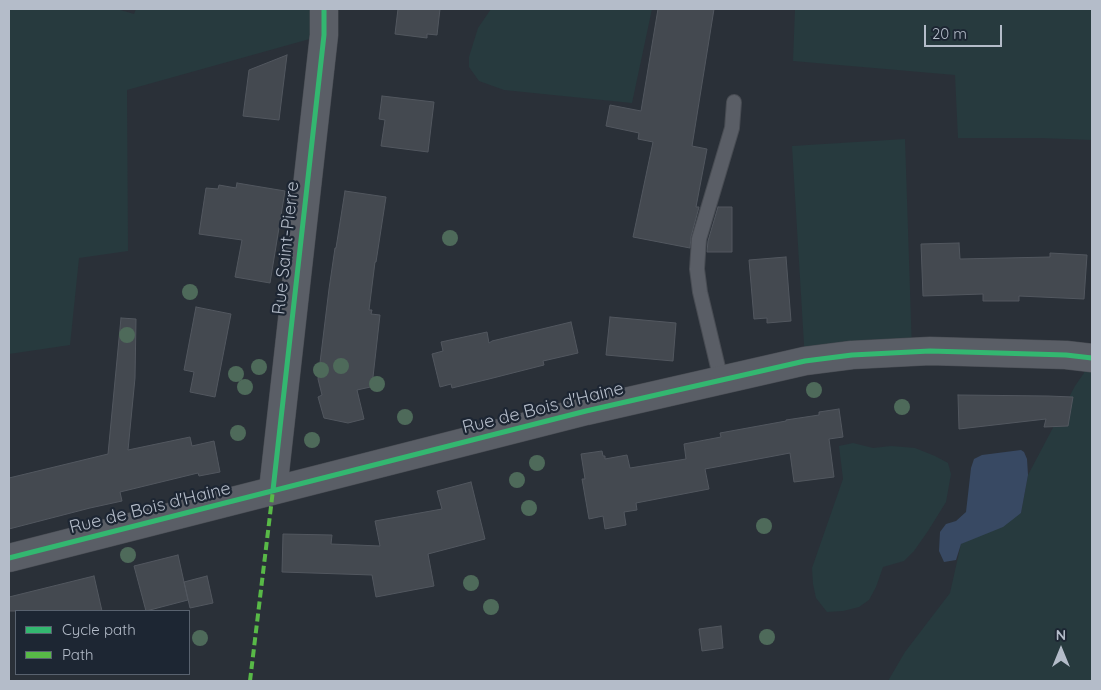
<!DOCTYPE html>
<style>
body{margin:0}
#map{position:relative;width:1101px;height:690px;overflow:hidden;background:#2a3038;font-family:Quicksand,sans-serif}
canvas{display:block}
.frame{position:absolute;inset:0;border:10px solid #b4bcc9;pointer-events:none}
.legend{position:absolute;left:15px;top:610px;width:175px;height:65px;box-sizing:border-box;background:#1d2633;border:1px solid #59626f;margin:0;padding:6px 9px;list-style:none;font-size:15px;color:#b4bcc9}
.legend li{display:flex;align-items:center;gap:10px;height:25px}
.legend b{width:25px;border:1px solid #59626f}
.north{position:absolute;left:1036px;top:625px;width:50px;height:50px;-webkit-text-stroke:4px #1d2633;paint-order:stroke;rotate:0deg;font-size:14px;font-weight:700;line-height:20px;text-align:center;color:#b4bcc9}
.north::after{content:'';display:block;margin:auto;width:18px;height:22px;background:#b4bcc9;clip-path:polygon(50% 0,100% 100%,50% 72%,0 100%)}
.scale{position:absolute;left:924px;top:25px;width:78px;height:22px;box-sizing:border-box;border:2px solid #b4bcc9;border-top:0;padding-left:6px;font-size:15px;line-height:18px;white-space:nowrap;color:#b4bcc9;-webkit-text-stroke:4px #1d2633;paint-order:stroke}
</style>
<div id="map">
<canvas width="1101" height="690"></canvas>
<div class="frame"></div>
<ul class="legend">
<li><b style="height:6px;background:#33b770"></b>Cycle path</li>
<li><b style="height:6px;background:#58b947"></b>Path</li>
</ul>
<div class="north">N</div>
<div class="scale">20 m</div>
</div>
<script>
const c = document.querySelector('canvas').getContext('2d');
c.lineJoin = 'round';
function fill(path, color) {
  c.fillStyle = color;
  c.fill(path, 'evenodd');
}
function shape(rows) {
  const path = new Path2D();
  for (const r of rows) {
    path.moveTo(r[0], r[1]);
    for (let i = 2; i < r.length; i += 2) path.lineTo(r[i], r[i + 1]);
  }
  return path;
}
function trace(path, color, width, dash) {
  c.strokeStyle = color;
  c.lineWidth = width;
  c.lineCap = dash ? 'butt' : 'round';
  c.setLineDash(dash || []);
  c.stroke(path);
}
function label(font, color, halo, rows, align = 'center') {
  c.font = font + ' Quicksand,sans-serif';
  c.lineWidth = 4.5;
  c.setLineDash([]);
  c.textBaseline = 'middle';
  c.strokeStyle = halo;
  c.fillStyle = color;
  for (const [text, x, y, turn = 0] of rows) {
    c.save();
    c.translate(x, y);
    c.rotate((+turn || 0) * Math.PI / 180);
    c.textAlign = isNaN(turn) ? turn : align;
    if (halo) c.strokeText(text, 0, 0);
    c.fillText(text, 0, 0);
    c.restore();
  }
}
const green = shape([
 [9,9,117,9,134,14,136,9,324,9,324,35,127,90,128,251,79,258,70,345,9,354],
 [491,9,652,9,632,103,504,90,479,81,469,67,469,57,478,28],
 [795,9,1092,9,1092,140,1040,138,958,138,955,75,793,61],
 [905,139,912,351,805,361,792,146],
 [1086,358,1092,358,1092,681,888,681,905,652,950,593,961,544,1021,513,1028,475,1075,386,1084,373],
 [853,443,873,448,891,446,915,448,935,456,948,463,951,474,946,502,928,531,914,551,904,561,883,567,876,587,869,600,859,607,843,611,827,612,816,598,813,584,812,568,843,479,839,446]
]);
const water = shape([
 [1021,450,1024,452,1027,459,1028,475,1021,513,1003,527,961,544,956,560,944,562,939,551,940,532,946,524,956,521,966,512,971,468,974,459,982,455]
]);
const building = shape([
 [398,9,440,9,437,35,427,34,427,38,395,34,398,9],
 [658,9,714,9,692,146,707,149,696,207,699,207,691,237,690,248,633,237,653,142,638,139,639,133,606,126,610,105,641,111,658,9],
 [287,55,279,120,243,116,249,70,287,55],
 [382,96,434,102,428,152,381,146,385,120,379,119,382,96],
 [237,183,285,191,270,283,235,277,242,240,199,234,206,188,218,189,219,185,236,188,237,183],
 [345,191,386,197,376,262,375,262,369,310,372,310,371,314,380,315,373,377,375,386,357,390,364,419,348,423,324,418,318,397,322,395,318,379,329,289,335,248,336,248,345,191],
 [718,207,732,207,732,252,707,252,708,241,718,207],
 [959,243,960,259,1050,257,1050,253,1087,255,1084,299,1019,296,1019,301,983,301,983,294,923,296,921,244,959,243],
 [786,257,791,321,767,323,767,318,754,319,749,260,786,257],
 [196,307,231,314,215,397,190,392,194,372,184,370,196,307],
 [610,317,676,323,673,361,606,355,610,317],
 [121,318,136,319,135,378,128,450,190,437,192,446,214,441,220,472,199,476,198,473,120,492,122,501,90,508,9,529,9,478,108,454,121,318],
 [571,322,578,353,543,361,544,365,489,379,452,388,451,384,440,387,432,354,443,351,441,342,487,332,489,343,492,341,571,322],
 [958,395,1048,396,1073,397,1068,426,1044,427,1046,419,959,429,958,395],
 [839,409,843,437,829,439,834,477,794,482,790,453,705,469,709,489,636,503,637,510,624,512,626,525,605,529,603,516,589,519,582,479,585,479,581,454,602,451,603,456,605,456,605,459,627,455,630,468,686,459,684,444,721,437,720,433,786,421,786,420,819,415,819,412,839,409],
 [471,482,485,539,428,554,434,586,376,597,372,575,282,572,283,534,332,535,331,544,380,546,375,521,442,509,437,491,471,482],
 [178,555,188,600,146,611,134,566,178,555],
 [94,576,102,611,9,611,9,597,94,576],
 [207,576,213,603,190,608,184,582,207,576],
 [721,626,723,648,702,651,699,629,721,626]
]);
const lane = shape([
 [721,380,700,292,697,269,699,239,732,128,734,102]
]);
const street = shape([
 [273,490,324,35,324,9],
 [9,558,586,411,805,361,852,355,930,351,1066,355,1092,358]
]);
const quiet = shape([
 [250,681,273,490]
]);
const cycleway = shape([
 [273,490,324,35,324,9],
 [9,558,586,411,805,361,852,355,930,351,1066,355,1092,358]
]);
const trees = [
 [450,238],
 [190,292],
 [127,335],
 [341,366],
 [259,367],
 [321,370],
 [236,374],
 [377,384],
 [245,387],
 [814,390],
 [902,407],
 [405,417],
 [238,433],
 [312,440],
 [537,463],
 [517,480],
 [529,508],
 [764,526],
 [128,555],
 [471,583],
 [491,607],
 [767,637],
 [200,638]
];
const streetNames = [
 ["Rue Saint-Pierre",286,248,-84],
 ["Rue de Bois d'Haine",543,408,-14],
 ["Rue de Bois d'Haine",150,508,-14]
];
fill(green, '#273a3e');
fill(water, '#384963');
fill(building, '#444950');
trace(building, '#52575f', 1);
trace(lane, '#484c53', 16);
trace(street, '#484c53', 29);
trace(lane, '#5a5e66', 14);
trace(street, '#5a5e66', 28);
trace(quiet, '#58b947', 4, [8, 4]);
trace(cycleway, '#33b770', 5);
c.fillStyle = '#4e6a5a';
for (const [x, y] of trees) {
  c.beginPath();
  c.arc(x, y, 8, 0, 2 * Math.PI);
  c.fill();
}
label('18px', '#b4bcc9', '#1d2633', streetNames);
</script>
